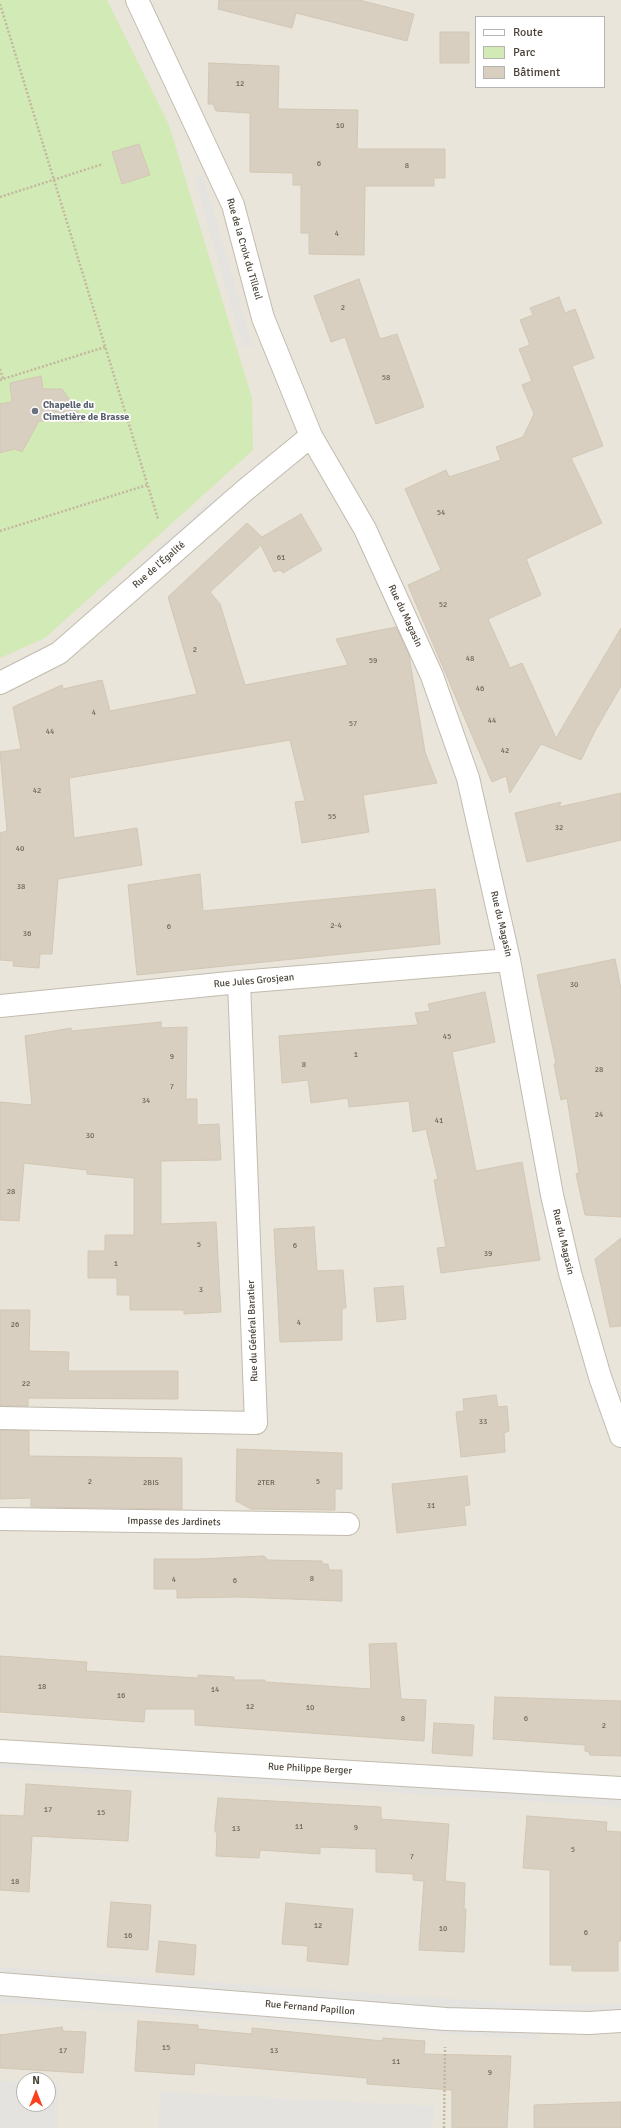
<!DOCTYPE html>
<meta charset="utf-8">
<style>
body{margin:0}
#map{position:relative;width:621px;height:2128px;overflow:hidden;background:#f6f3ec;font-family:Signika,sans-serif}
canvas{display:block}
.legend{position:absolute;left:475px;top:16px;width:130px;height:72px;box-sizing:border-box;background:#fff;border:1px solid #b7b4b0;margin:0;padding:5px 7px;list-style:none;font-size:12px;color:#4b4439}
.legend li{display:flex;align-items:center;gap:8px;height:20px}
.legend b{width:20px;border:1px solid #b7b4b0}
.north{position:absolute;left:16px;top:2072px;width:40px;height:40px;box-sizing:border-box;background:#fff;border:1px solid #b7b4b0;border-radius:50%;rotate:0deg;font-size:11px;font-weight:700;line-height:16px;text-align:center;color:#4b4439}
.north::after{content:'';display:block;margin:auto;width:14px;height:18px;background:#fc3f1d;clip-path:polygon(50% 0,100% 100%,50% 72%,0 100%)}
</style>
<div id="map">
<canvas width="621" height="2128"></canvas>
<ul class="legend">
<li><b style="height:5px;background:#fff"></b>Route</li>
<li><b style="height:11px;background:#d2eab5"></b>Parc</li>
<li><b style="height:11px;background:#d8cfc1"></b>Bâtiment</li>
</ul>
<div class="north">N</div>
</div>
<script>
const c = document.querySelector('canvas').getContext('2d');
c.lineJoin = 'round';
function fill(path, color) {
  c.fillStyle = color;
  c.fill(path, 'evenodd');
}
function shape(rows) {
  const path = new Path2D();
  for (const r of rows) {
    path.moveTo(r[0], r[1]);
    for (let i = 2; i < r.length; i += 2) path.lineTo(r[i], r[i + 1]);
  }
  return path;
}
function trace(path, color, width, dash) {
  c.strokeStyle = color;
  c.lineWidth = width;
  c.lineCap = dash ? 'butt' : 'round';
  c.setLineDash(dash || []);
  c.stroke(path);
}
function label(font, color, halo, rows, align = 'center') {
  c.font = font + ' Signika,sans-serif';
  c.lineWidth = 3.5;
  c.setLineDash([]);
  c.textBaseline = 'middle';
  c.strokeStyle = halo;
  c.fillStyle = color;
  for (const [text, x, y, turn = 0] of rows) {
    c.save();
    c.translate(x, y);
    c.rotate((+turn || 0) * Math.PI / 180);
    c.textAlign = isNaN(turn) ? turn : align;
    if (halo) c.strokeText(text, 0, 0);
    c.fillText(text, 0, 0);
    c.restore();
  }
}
const residential = shape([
 [0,0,621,0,621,2128,0,2128],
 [476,17,604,17,604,87,476,87],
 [24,2080,48,2080,48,2104,24,2104]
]);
const green = shape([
 [0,0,107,0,169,125,252,398,253,450,45,638,0,658]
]);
const parking = shape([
 [203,176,253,347,243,346,194,178],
 [214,497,220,503,128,588,122,582],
 [0,1758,621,1798,621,1807,0,1768],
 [0,1967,538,2005,621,2004,621,2012,546,2015,0,1976],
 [0,1993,540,2032,538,2040,79,2009,0,2003],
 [0,2081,24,2082,24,2104,48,2104,48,2082,59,2083,57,2128,0,2128],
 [160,2092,434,2106,432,2128,158,2128]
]);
const building = shape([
 [219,0,359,0,414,14,407,41,296,13,292,28,218,9,219,0],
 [440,32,469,32,469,63,440,63,440,32],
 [209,63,279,66,278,109,358,110,357,149,445,149,445,178,434,178,434,186,365,186,364,255,309,254,309,233,301,233,301,185,293,185,293,173,250,172,250,113,216,111,213,104,208,104,209,63],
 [139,144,150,175,122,184,112,152,139,144],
 [359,279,380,339,397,334,424,407,376,424,345,337,331,342,314,296,359,279],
 [559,297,565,313,575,309,594,358,572,366,603,446,571,458,602,523,526,559,541,595,488,619,510,668,522,663,556,738,621,628,621,686,595,731,581,760,541,744,510,793,506,776,492,782,408,585,441,570,405,489,446,470,449,477,501,460,496,447,523,437,534,414,522,385,532,381,519,349,530,345,520,320,533,315,530,308,559,297],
 [41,376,43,389,62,389,85,422,39,421,22,452,15,449,0,453,0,404,12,402,10,383,41,376],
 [301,514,322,550,283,573,280,570,274,572,261,545,210,592,220,604,245,685,348,665,336,639,396,627,409,655,425,752,437,783,363,795,369,832,302,843,295,802,305,801,290,740,69,778,74,838,137,828,142,865,58,879,52,954,40,954,39,968,13,966,14,961,0,960,0,833,7,831,0,752,21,749,13,707,62,685,63,689,102,680,110,711,197,694,168,597,247,523,262,537,301,514],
 [621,793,621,840,527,862,515,813,561,802,559,807,621,793],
 [200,874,203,911,435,889,440,944,137,975,128,885,200,874],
 [615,959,621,989,621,1217,585,1215,576,1174,579,1173,567,1098,561,1100,554,1064,556,1063,537,975,615,959],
 [485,992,495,1042,452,1052,476,1171,522,1162,540,1260,441,1273,437,1248,446,1247,434,1180,438,1179,426,1129,413,1132,409,1101,349,1107,348,1098,311,1103,308,1080,282,1083,279,1036,418,1025,415,1013,430,1011,428,1004,485,992],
 [161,1022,161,1028,187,1027,186,1099,197,1099,197,1125,219,1124,221,1160,161,1161,161,1224,216,1222,221,1312,184,1314,184,1310,130,1310,130,1295,117,1295,117,1278,88,1278,88,1251,105,1251,105,1235,134,1235,134,1178,87,1174,87,1170,24,1163,19,1221,0,1220,0,1102,32,1105,25,1036,71,1028,72,1031,161,1022],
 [314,1227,317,1271,343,1270,346,1308,342,1308,342,1340,280,1342,274,1229,314,1227],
 [621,1238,621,1326,610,1327,595,1259,621,1238],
 [403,1286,406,1319,377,1322,374,1288,403,1286],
 [0,1310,30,1310,29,1351,69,1352,68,1371,178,1371,178,1399,28,1398,28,1406,0,1406,0,1310],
 [496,1395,498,1407,507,1406,509,1431,504,1433,505,1452,461,1457,456,1412,464,1411,463,1399,496,1395],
 [0,1430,29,1431,29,1456,182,1458,182,1509,31,1507,31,1498,0,1499,0,1430],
 [237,1449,342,1453,342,1489,335,1489,335,1510,251,1509,236,1501,237,1449],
 [467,1476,470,1505,464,1506,466,1525,397,1533,392,1484,467,1476],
 [264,1556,268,1560,322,1561,322,1564,328,1564,329,1570,342,1570,342,1601,239,1597,177,1598,177,1589,154,1589,154,1559,199,1559,264,1556],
 [396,1643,401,1699,426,1700,424,1741,195,1725,195,1709,145,1709,144,1722,0,1712,0,1656,87,1662,86,1671,198,1678,198,1675,234,1677,234,1680,265,1680,265,1682,371,1689,369,1644,396,1643],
 [495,1697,621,1701,621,1756,590,1755,589,1752,585,1751,585,1745,493,1739,495,1697],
 [434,1723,474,1725,472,1756,432,1753,434,1723],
 [26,1784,131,1791,128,1841,32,1836,29,1892,0,1890,0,1815,24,1816,26,1784],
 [218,1798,381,1807,381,1819,449,1824,445,1881,465,1883,464,1909,466,1909,464,1952,419,1950,424,1881,413,1880,413,1874,376,1872,376,1849,320,1847,320,1854,260,1850,259,1858,216,1856,217,1832,215,1832,215,1827,218,1798],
 [527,1816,607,1822,606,1831,621,1832,621,1941,618,1941,618,1971,572,1971,572,1965,550,1965,550,1870,523,1868,527,1816],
 [111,1902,151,1905,148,1950,107,1947,111,1902],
 [286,1903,353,1909,348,1965,307,1961,308,1946,282,1944,286,1903],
 [159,1941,196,1945,194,1975,156,1972,159,1941],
 [138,2021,198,2025,198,2029,252,2034,252,2028,383,2041,383,2038,425,2041,424,2054,511,2056,507,2128,452,2128,452,2090,367,2084,367,2078,195,2063,194,2075,135,2071,138,2021],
 [62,2027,63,2031,86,2032,83,2073,0,2068,0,2035,62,2027],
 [621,2102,621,2128,534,2128,534,2105,621,2102]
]);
const path = shape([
 [0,4,158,519],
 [0,197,103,164],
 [0,369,3,379],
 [0,380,105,347],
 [0,531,147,485],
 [444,2128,445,2047]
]);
const street = shape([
 [137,0,233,205,263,318,311,436,365,529,432,676,468,778,509,960,552,1195,570,1273,600,1377,621,1436],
 [0,683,59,653,244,491,311,436],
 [0,1006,239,982,509,960],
 [0,1418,256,1423,239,982],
 [0,1519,348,1524],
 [0,1751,621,1788],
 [0,1984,446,2019,589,2023,621,2021]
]);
const markers = [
 [35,411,4,"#6b7280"]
];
const numberNames = [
 ["12",240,84],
 ["10",340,126],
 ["6",319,164],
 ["8",407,166],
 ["4",337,234],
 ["2",343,308],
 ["58",386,378],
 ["54",441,513],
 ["61",281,558],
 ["52",443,605],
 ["2",195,650],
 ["48",470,659],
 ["59",373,661],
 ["46",480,689],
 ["4",94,713],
 ["44",492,721],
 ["57",353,724],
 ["44",50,732],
 ["42",505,751],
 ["42",37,791],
 ["55",332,817],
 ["32",559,828],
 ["40",20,849],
 ["38",21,887],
 ["2-4",336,926],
 ["6",169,927],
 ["36",27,934],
 ["30",574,985],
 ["45",447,1037],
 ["1",356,1055],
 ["9",172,1057],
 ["8",304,1065],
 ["28",599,1070],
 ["7",172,1087],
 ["34",146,1101],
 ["24",599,1115],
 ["41",439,1121],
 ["30",90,1136],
 ["28",11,1192],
 ["5",199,1245],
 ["6",295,1246],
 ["39",488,1254],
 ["1",116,1264],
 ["3",201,1290],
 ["4",299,1323],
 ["26",15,1325],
 ["22",26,1384],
 ["33",483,1422],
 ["2",90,1482],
 ["5",318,1482],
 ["2BIS",151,1483],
 ["2TER",266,1483],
 ["31",431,1506],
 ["8",312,1579],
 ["4",174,1580],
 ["6",235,1581],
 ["18",42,1687],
 ["14",215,1690],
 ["16",121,1696],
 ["12",250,1707],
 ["10",310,1708],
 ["8",403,1719],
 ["6",526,1719],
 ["2",604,1726],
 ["17",48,1810],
 ["15",101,1813],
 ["11",299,1827],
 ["9",356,1828],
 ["13",236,1829],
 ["5",573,1850],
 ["7",412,1857],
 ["18",15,1882],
 ["12",318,1926],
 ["10",443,1929],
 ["6",586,1933],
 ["16",128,1936],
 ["15",166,2048],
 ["17",63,2051],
 ["13",274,2051],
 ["11",396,2062],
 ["9",490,2073]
];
const streetNames = [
 ["Rue de la Croix du Tilleul",244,249,74],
 ["Rue de l'Égalité",159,565,-41],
 ["Rue du Magasin",405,616,65],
 ["Rue du Magasin",501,924,77],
 ["Rue Jules Grosjean",254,981,-5],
 ["Rue du Magasin",563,1242,77],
 ["Rue du Général Baratier",253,1331,-92],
 ["Impasse des Jardinets",174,1522,1],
 ["Rue Philippe Berger",310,1769,3],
 ["Rue Fernand Papillon",310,2008,5]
];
const worshipNames = [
 ["Chapelle du",43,405],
 ["Cimetière de Brasse",43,417]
];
fill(residential, '#eae5da');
fill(green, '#d2eab5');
fill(parking, '#e5e3e0');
fill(building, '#d8cfc1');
trace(building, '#d3c7b4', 1);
trace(street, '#c2bbae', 24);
trace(path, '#c4b79f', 2.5, [2, 2]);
trace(street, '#fff', 22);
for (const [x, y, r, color] of markers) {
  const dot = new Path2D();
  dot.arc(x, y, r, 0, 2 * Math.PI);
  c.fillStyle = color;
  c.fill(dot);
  trace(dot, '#fff', 1.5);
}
label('8px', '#6e675b', null, numberNames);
label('10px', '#4b4439', '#fff', streetNames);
label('bold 10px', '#5b616d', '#fff', worshipNames, 'left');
</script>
